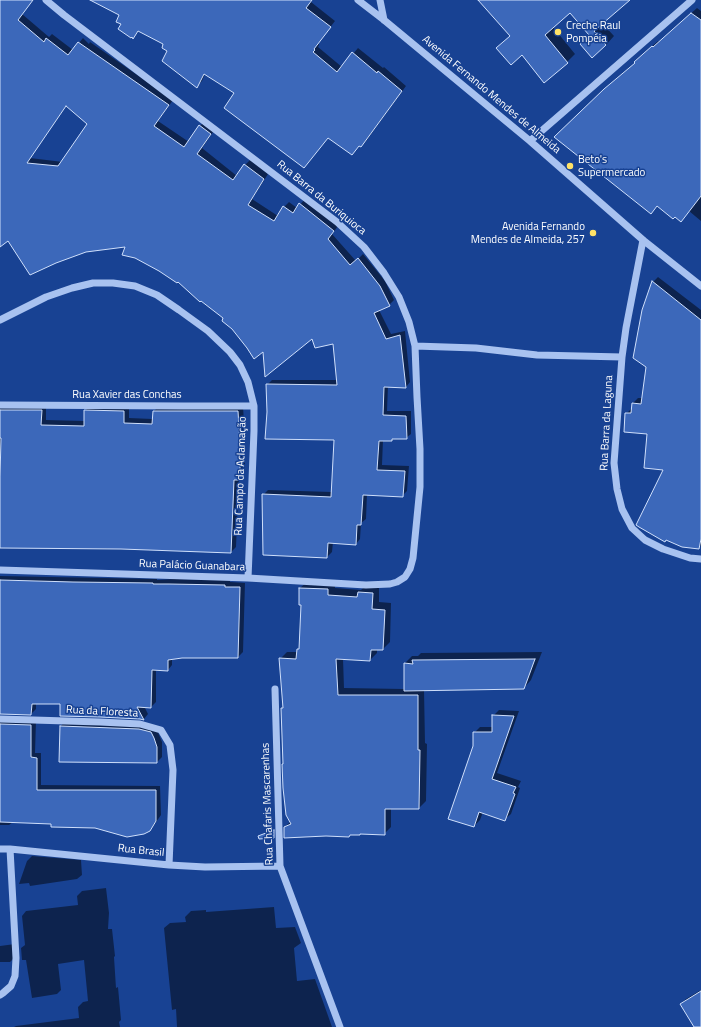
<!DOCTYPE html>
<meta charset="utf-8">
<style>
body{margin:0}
canvas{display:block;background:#184293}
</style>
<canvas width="701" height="1027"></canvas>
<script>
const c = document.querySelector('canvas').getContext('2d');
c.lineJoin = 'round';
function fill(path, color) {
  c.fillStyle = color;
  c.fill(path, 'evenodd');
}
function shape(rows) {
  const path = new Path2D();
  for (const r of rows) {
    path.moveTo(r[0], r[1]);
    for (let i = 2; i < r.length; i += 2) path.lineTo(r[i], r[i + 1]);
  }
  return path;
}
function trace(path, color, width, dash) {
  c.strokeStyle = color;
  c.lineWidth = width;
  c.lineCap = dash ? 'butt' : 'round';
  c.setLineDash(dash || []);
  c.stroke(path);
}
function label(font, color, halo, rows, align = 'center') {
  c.font = font + ' "Titillium Web",sans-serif';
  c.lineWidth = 3;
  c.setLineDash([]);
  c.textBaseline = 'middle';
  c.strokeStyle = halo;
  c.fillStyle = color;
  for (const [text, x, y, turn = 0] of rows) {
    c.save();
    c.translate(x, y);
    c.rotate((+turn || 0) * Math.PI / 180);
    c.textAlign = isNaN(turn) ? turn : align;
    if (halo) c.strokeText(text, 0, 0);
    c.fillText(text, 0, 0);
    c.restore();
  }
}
const shadow = shape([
 [0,0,33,0,22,14,49,37,52,34,73,50,83,38,89,44,90,42,173,100,158,121,189,142,200,126,205,121,215,129,202,148,237,176,245,165,250,160,268,174,252,199,278,216,284,207,289,202,297,208,305,199,338,226,332,234,356,261,363,254,385,281,394,300,389,305,379,310,391,334,405,331,410,382,406,387,388,386,387,411,411,411,411,434,406,438,394,438,392,440,383,440,382,465,409,466,407,491,402,496,367,494,366,519,361,523,360,539,356,544,333,542,332,552,327,557,264,554,263,495,268,490,332,492,336,439,268,412,267,385,272,380,338,380,334,342,313,338,264,350,178,281,126,246,8,239,0,242],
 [67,105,89,124,63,162,30,158],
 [99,0,312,0,311,2,335,21,318,43,319,45,318,47,342,67,358,48,383,68,384,67,406,86,366,141,361,146,359,145,352,154,328,137,309,162,304,167,236,92,205,74,202,81,197,86,168,50,164,44,139,31,133,37,122,23,120,14],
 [480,0,628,0,602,23,614,36,606,45,590,35,570,12,553,27,575,54,567,62,511,36],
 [697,8,701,11,701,221,689,211,680,220,658,205,651,213,636,62,641,56,658,41,659,42],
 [658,277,701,310,701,545,699,548,667,539,665,541,664,469,648,434,626,414,632,408,633,403,638,398,643,398,647,367,653,282],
 [0,404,46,405,46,420,85,421,85,411,90,406,129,406,129,418,153,419,154,411,159,406,243,406,245,439,245,474,239,479,236,547,231,552,121,548,0,546],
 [0,576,157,579,157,580,174,579,230,580,230,582,245,583,243,652,238,657,172,658,172,665,168,670,156,670,156,702,151,707,144,706,148,714,144,719,61,703,36,703,36,709,31,714,0,713,0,717,36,721,35,753,41,753,41,785,160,786,161,815,154,825,149,830,52,823,13,822,9,825,0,825],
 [308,581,335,582,335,588,361,590,366,585,379,586,379,602,391,603,390,642,383,649,377,649,377,653,370,660,343,658,344,688,405,689,405,663,412,656,418,656,421,653,542,652,531,680,524,688,424,689,425,743,427,744,426,801,419,808,391,808,391,827,384,834,351,834,349,836,285,827,291,821,282,708,284,706,280,659,287,652,297,652,298,650,300,647,302,604,300,588],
 [499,710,519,711,497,773,521,781,518,787,520,788,511,814,505,819,483,812,480,820,474,826,474,733,480,727,493,727,493,716],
 [65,721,156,728,162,742,162,757,157,762,60,761,61,726],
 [32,856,81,860,82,875,77,879,30,886,29,883,19,884,27,861],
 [106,888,109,913,108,929,112,929,115,956,114,957,116,988,118,987,121,1020,119,1022,120,1027,14,1027,16,1026,79,1018,78,1007,83,1002,88,1001,84,960,58,964,61,990,57,994,32,998,26,960,22,960,21,948,25,945,22,916,26,911,78,905,77,896,82,891],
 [274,907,276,928,295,927,301,943,294,948,297,981,315,979,332,1027,177,1027,176,1009,172,1010,164,928,170,923,186,922,185,917,191,911,206,910,206,912],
 [15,944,15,957,10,962,0,962,0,946],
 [701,990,701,1021,681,1004,686,999]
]);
const building = shape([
 [0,0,33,0,18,20,44,42,46,38,68,55,78,42,169,105,154,126,184,147,199,125,211,134,197,154,233,180,244,164,264,179,248,205,274,221,283,206,293,213,299,203,334,231,328,239,350,265,358,258,380,286,390,306,374,313,386,339,400,335,406,388,384,387,383,415,406,416,407,439,392,439,392,441,379,441,377,470,405,471,403,497,363,495,361,525,357,525,356,545,328,543,327,558,263,555,262,494,331,497,334,440,265,439,267,412,266,384,337,385,333,344,315,348,312,339,265,377,263,352,254,359,247,348,232,329,222,321,223,318,201,301,200,302,178,282,177,283,159,271,135,258,122,255,125,247,86,252,56,263,30,275,8,241,0,247,0,0],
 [66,106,87,124,58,166,27,163,66,106],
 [90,0,312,0,306,8,331,27,314,49,315,50,313,52,337,72,352,52,377,73,378,71,402,91,361,147,359,146,352,155,328,138,304,168,224,108,234,93,204,74,197,88,162,61,167,51,162,48,163,44,138,31,133,39,132,37,131,38,118,29,121,24,116,22,119,15,90,0],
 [478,0,630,0,594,31,606,45,592,58,580,44,589,35,570,13,545,35,568,63,544,83,522,55,511,65,496,48,510,36,478,0],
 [691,13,701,20,701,196,681,222,675,217,673,219,657,206,651,214,554,137,604,89,635,63,634,62,652,46,653,47,691,13],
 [652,281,701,320,701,539,699,549,682,547,666,540,665,542,639,527,636,525,663,470,644,468,647,434,624,432,625,413,631,413,632,403,641,404,646,367,633,358,642,310,652,281],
 [0,410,42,410,41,425,84,426,84,410,124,411,124,423,152,424,153,411,238,411,240,444,240,480,234,480,231,553,121,549,0,548,0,477,1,438,0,438,0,410],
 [0,580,73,582,153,583,153,584,169,584,225,585,225,587,240,587,238,658,182,658,168,660,168,671,152,670,151,708,137,707,144,720,140,719,100,717,60,716,60,704,32,704,31,715,0,714,0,580],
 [299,588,328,589,328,595,357,597,358,592,373,593,372,609,385,610,383,650,371,650,370,661,336,659,338,695,418,695,418,750,420,750,419,809,385,809,385,835,360,834,360,835,350,835,349,837,326,836,284,838,284,827,291,824,286,815,283,788,282,764,283,764,281,708,283,708,279,658,296,659,297,649,299,649,301,605,299,605,299,588],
 [535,659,524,689,404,691,404,663,413,664,412,660,535,659],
 [492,715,514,716,492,779,516,787,513,793,515,794,505,821,479,812,474,827,448,819,473,746,473,732,492,732,492,715],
 [0,724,31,725,31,757,37,758,37,790,156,790,156,821,150,831,144,834,127,837,95,828,51,827,51,824,0,822,0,724],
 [60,726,139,729,151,732,154,738,157,747,157,763,59,762,60,726],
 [274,830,274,838,259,839,258,836,274,830],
 [701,991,701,1027,694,1027,680,1004,701,991]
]);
const minor = shape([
 [358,0,384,20,530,141,643,240,701,286],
 [380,0,384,20],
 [530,141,692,0],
 [643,240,626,328,622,357,614,463,617,489,622,509,632,528,645,540,663,549,690,558,701,559],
 [0,320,46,297,72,288,93,283,113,283,135,286,157,295,179,310,208,331,230,352,240,365,248,382,254,406,254,431,248,578],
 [415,346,476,348,537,355,622,357],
 [0,405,183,406,254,406],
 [0,570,248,578,366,585,390,584,397,582,405,577,410,569,413,558,420,487,420,449,417,397,415,346,409,322,399,297,384,273,364,247,337,222,64,15,46,0],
 [275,689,280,866,340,1027],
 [0,719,100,722,140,724,161,730,170,745,173,770,169,865],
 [0,849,10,849,169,865,205,867,280,866],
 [0,995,3,993,11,986,15,976,16,958,10,849]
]);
const markers = [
 [558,32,4,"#ffe267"],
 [570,166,4,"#ffe267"],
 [593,233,4,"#ffe267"]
];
const poiNames = [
 ["Creche Raul",566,26],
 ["Pompéia",566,39],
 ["Beto's",578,160],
 ["Supermercado",578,173],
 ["Avenida Fernando",585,227,"right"],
 ["Mendes de Almeida, 257",585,240,"right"]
];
const streetNames = [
 ["Avenida Fernando Mendes de Almeida",491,95,40],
 ["Rua Barra da Buriquioca",321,198,39],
 ["Rua Xavier das Conchas",127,395],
 ["Rua Barra da Laguna",607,423,-87],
 ["Rua Campo da Aclamação",241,476,-88],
 ["Rua Palácio Guanabara",192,566,2],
 ["Rua da Floresta",102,712,3],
 ["Rua Chafaris Mascarenhas",268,804,-92],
 ["Rua Brasil",141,851,6]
];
fill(shadow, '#0007');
fill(building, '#3c68ba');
trace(building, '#cfdffb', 1);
trace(minor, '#a8c2f0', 7);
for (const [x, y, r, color] of markers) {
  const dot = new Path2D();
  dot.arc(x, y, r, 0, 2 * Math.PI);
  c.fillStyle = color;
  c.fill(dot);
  trace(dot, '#184293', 1.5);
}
label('11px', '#fff', '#184293', poiNames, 'left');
label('11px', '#fff', '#184293', streetNames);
</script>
